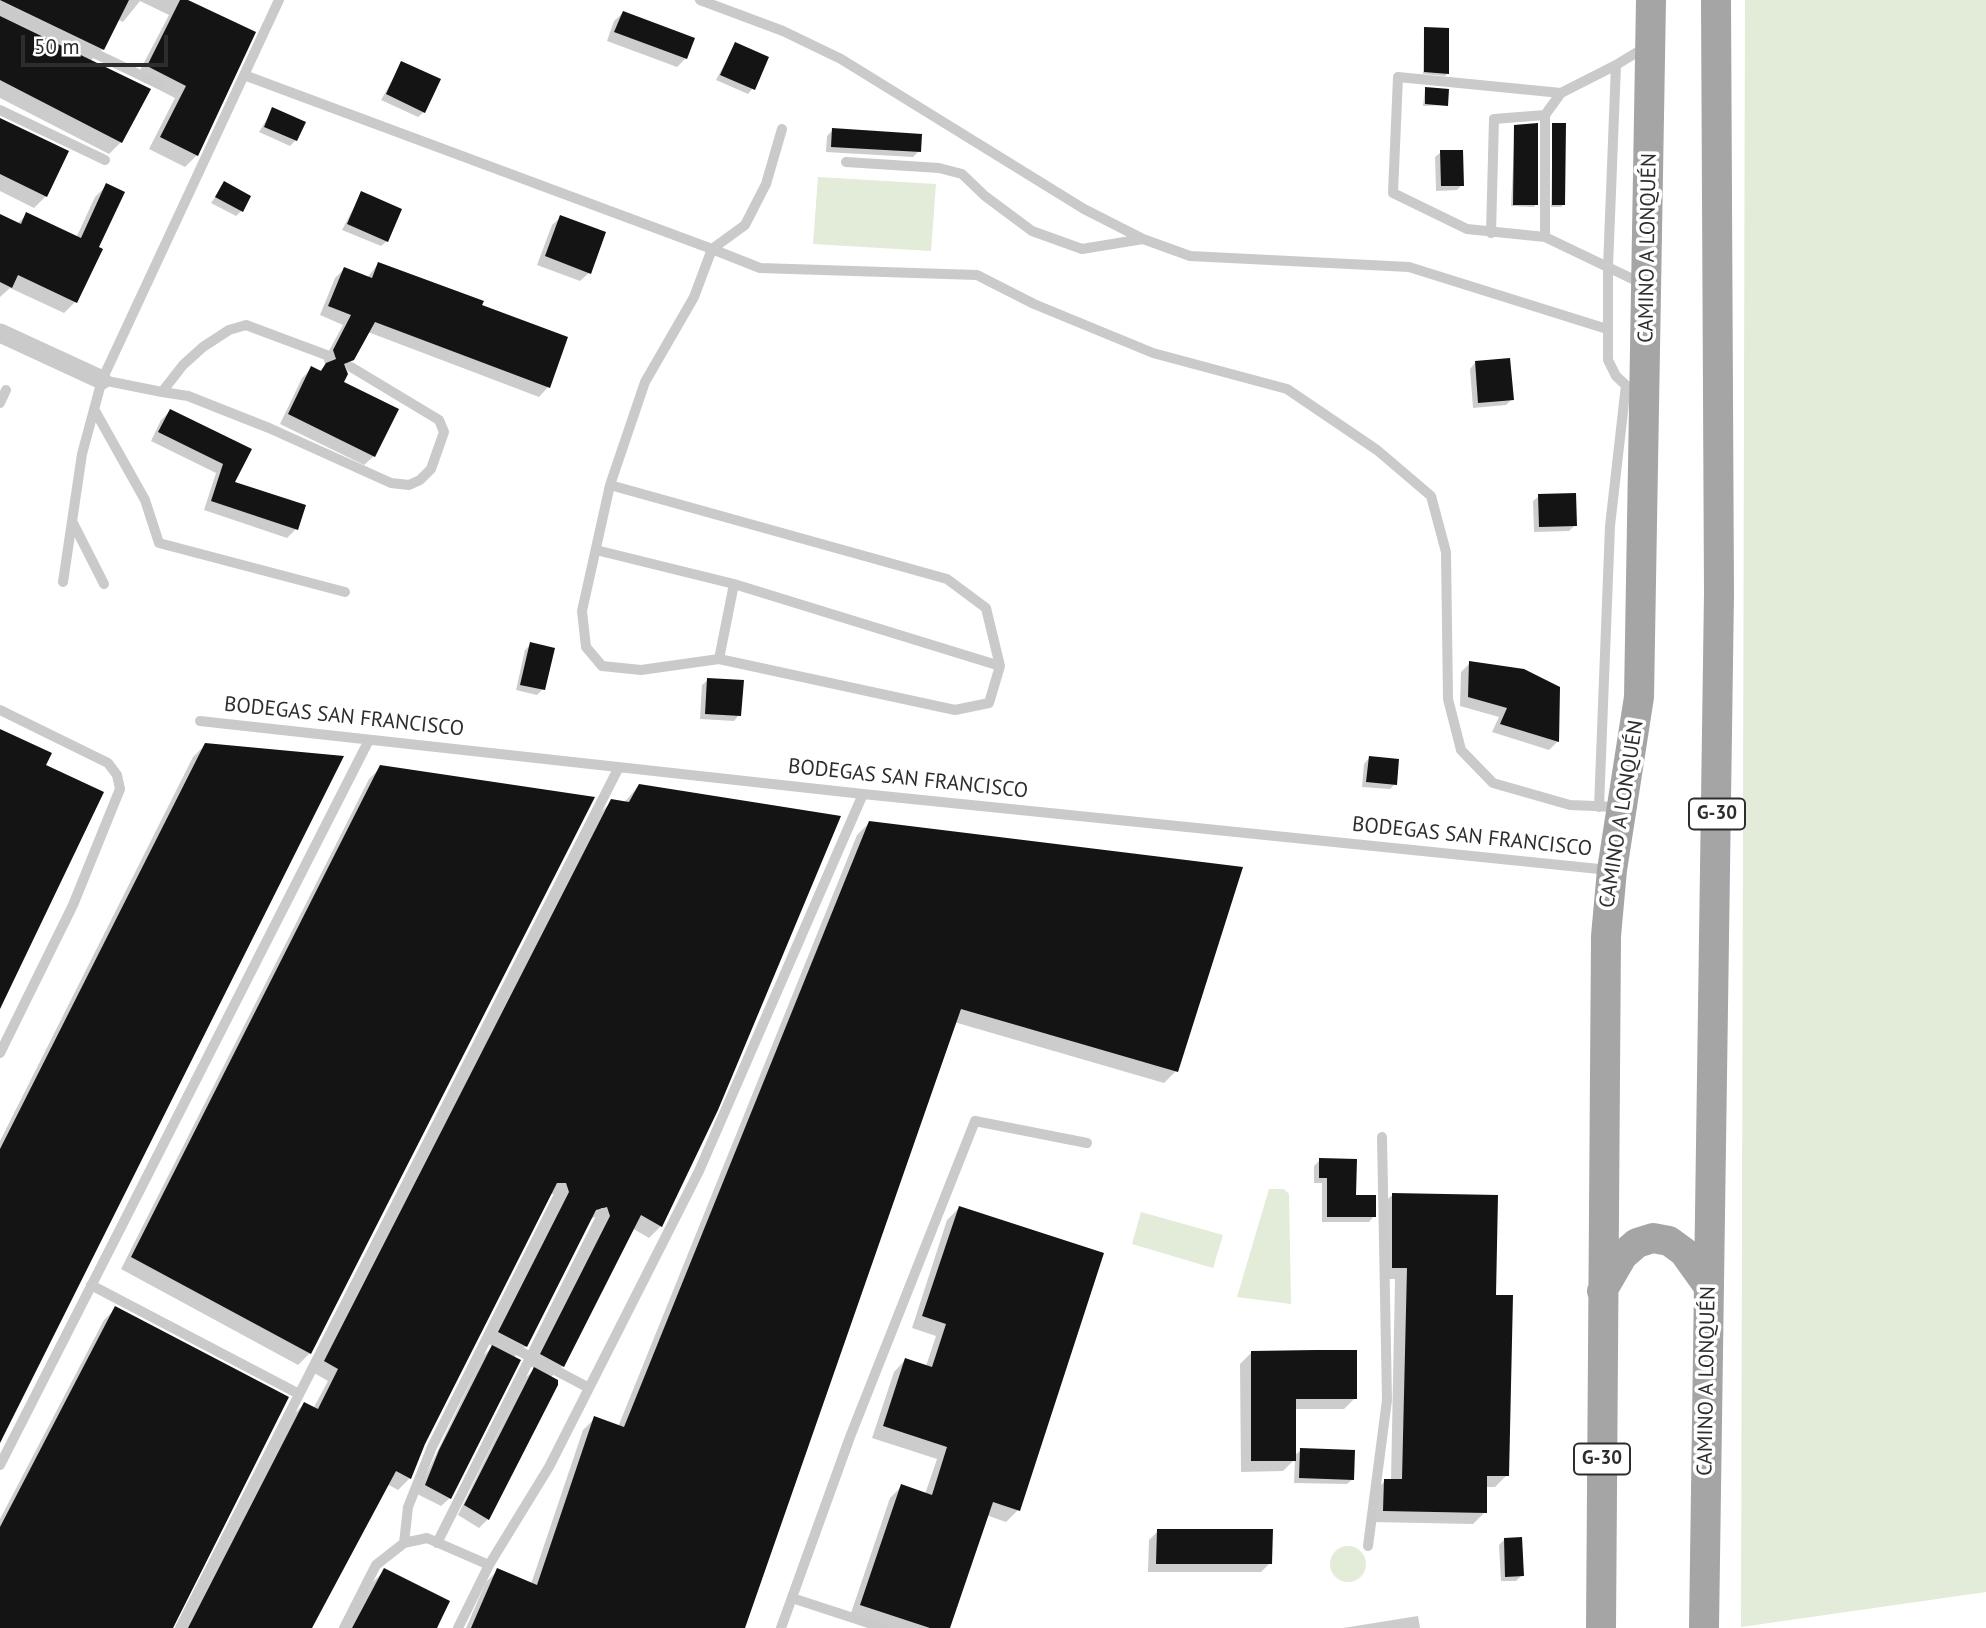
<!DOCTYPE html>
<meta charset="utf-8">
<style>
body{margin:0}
#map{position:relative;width:1986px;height:1628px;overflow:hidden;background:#fff;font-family:"PT Sans",sans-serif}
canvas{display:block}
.scale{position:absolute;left:21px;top:35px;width:147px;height:32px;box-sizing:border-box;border:4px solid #2d2d2d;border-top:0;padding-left:9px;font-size:21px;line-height:24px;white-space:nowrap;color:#2d2d2d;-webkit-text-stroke:5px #fff;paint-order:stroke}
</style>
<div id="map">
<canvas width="1986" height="1628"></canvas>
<div class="scale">50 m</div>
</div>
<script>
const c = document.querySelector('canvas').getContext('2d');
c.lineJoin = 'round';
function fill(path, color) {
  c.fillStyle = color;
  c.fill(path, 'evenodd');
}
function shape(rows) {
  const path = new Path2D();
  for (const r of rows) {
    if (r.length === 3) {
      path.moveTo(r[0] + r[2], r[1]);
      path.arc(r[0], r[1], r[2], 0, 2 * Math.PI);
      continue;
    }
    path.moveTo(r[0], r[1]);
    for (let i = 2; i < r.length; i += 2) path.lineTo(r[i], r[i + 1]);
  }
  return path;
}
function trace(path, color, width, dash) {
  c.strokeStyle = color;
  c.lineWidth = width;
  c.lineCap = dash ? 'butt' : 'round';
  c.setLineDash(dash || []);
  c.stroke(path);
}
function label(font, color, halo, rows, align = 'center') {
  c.font = font + ' "PT Sans",sans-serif';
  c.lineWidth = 7;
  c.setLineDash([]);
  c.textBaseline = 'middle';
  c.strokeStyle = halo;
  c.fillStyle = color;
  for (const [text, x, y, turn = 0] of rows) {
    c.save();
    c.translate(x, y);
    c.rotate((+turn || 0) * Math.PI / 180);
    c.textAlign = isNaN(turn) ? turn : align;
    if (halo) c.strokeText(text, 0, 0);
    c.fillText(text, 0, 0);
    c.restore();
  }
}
const green = shape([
 [1745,0,1986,0,1986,1592,1741,1627],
 [818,177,936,184,931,251,813,244],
 [1269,1189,1284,1189,1289,1194,1291,1304,1237,1297],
 [1141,1212,1223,1235,1213,1268,1132,1244],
 [1348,1564,18]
]);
const shadow = shape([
 [0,0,185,0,197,155,185,167,149,149,175,98,136,78,169,15,140,1,123,22,117,19,103,49,90,61,121,142,109,154,0,98],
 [623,13,686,58,677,67,607,41,614,21],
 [1424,29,1447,74,1445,76,1423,74],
 [735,44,753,88,748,94,716,80],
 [402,63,424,112,418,117,381,100],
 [1425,89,1447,105,1423,106],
 [273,109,296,140,290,146,259,132],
 [0,119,46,196,34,208,0,191],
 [1553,125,1563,205,1561,207,1551,207],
 [1515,127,1536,204,1534,207,1511,206],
 [833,130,919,151,913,157,826,152,827,136],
 [1441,152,1462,185,1457,190,1436,191,1435,157],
 [224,184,241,211,236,216,211,203],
 [107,185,75,302,64,313,10,288,0,297,0,216,17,224,27,214,76,238,95,197],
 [361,194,387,241,381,246,342,230],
 [561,217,589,273,580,281,537,265,552,225],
 [378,264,480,306,548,387,539,397,368,332,353,359,344,368,341,383,374,456,364,465,280,424,302,378,312,368,319,372,325,365,324,360,343,325,320,315,335,278,344,269,367,278],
 [1475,363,1512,399,1506,405,1473,408,1470,369],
 [170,411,249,450,233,483,296,529,287,538,204,510,216,473,151,441,161,420],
 [1539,496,1575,525,1569,531,1534,532,1533,501],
 [531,644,543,689,537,695,516,690,525,650],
 [1470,663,1558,741,1549,750,1492,732,1499,717,1460,706,1461,672],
 [708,680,739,715,734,721,700,719,702,685],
 [205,745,0,1439,0,1141,193,757],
 [1369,758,1395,784,1390,789,1362,787,1364,764],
 [381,767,310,1353,298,1365,121,1269,369,779],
 [639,785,661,1226,649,1238,632,1228,563,1366,550,1378,488,1519,479,1528,458,1515,525,1378,535,1369,530,1366,599,1229,595,1217,590,1219,526,1346,513,1358,450,1498,441,1506,417,1494,483,1356,493,1346,488,1344,554,1194,550,1194,424,1443,410,1478,398,1490,387,1484,310,1628,184,1628,292,1416,304,1404,313,1409,328,1381,314,1373,600,813,612,801,624,803],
 [869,823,1176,1071,1164,1083,954,1022,743,1628,466,1628,486,1582,498,1570,531,1584,583,1430,595,1418,618,1427,857,835],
 [1320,1160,1374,1216,1369,1222,1322,1222,1322,1183,1314,1183,1314,1166],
 [1391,1196,1497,1197,1494,1297,1507,1475,1495,1487,1485,1487,1485,1512,1473,1524,1372,1522,1373,1493,1385,1481,1391,1481,1395,1279,1381,1279,1379,1208],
 [959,1208,1018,1510,1006,1522,986,1515,948,1628,884,1628,850,1616,890,1498,902,1486,925,1494,937,1459,872,1438,894,1372,905,1360,926,1366,936,1336,912,1328,947,1220],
 [116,1308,172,1628,0,1628,0,1519,104,1320],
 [1251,1353,1355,1398,1344,1409,1294,1409,1294,1456,1301,1450,1353,1479,1347,1484,1294,1483,1295,1459,1283,1471,1241,1472,1240,1364],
 [1158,1531,1270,1563,1261,1572,1148,1572,1149,1540],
 [1505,1539,1522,1575,1516,1581,1501,1581,1499,1545],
 [385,1570,435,1628,348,1628,373,1582],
 [1418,1616,1420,1628,1343,1628]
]);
const building = shape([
 [0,0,129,0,104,50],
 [180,0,188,0,256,32,198,156,160,137,186,86,147,66],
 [623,11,695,38,687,59,614,32],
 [0,16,151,89,122,143,0,80],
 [1424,27,1449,28,1449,74,1424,72],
 [735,42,769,57,755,90,720,75],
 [401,61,441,79,425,113,386,94],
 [1425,87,1449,89,1448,106,1425,104],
 [272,107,306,122,297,141,264,127],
 [0,118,69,151,47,197,0,174],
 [1538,123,1538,205,1513,205,1514,125],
 [1552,123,1566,123,1565,205,1552,205],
 [832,128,922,134,921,152,831,147],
 [1440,150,1463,150,1464,186,1441,186],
 [224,181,251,196,243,212,215,197],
 [106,183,125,192,99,247,103,249,77,303,18,275,12,288,0,282,0,214,21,224,26,212,81,238],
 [361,191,402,209,388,242,347,224],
 [560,215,606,232,591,274,545,256],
 [378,262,484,301,482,305,568,337,550,388,375,322,354,360,344,364,348,374,344,382,399,409,375,457,288,414,311,366,321,371,326,363,336,359,333,350,351,315,328,306,344,267,372,278],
 [1510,358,1514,400,1478,403,1475,361],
 [170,409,252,449,235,482,306,505,298,530,211,501,223,464,158,432],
 [1576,493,1577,526,1539,527,1538,494],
 [530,642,555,648,545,690,520,685],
 [1469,661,1524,669,1560,687,1559,742,1500,724,1507,708,1468,697],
 [707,678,744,680,741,716,705,714],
 [0,729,52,753,46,765,104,792,0,1009],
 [205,743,344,756,0,1443,0,1149],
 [1369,756,1399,759,1397,785,1366,782],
 [380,765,595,797,311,1354,131,1257],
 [639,784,841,816,718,1110,662,1227,641,1215,564,1367,540,1354,610,1216,607,1207,596,1210,527,1347,498,1332,569,1192,566,1183,557,1183,425,1444,411,1479,396,1471,312,1628,188,1628,304,1402,318,1409,338,1369,324,1361,611,799,629,802],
 [869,821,1243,867,1178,1072,961,1009,745,1628,471,1628,497,1568,537,1585,594,1416,624,1427],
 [1319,1158,1357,1159,1356,1195,1376,1195,1376,1217,1327,1217,1327,1178,1319,1178],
 [1392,1193,1498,1195,1496,1295,1513,1295,1509,1476,1487,1476,1487,1513,1383,1511,1384,1479,1402,1479,1407,1268,1392,1268],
 [959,1206,1104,1253,1020,1511,993,1502,950,1628,930,1628,860,1605,901,1484,932,1495,947,1447,883,1426,905,1358,932,1367,946,1324,922,1316],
 [115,1306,289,1397,173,1628,0,1628,0,1527],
 [492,1345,521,1360,451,1499,425,1485,439,1450],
 [1316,1350,1357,1350,1357,1399,1296,1399,1296,1461,1251,1461,1251,1351],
 [534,1367,558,1380,558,1385,489,1520,464,1505],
 [1300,1448,1355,1450,1354,1480,1299,1478],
 [1157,1529,1273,1529,1272,1564,1156,1564],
 [1522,1537,1524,1576,1505,1577,1504,1538],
 [384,1568,450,1601,437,1628,352,1628]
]);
const lane = shape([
 [700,0,783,31,841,59,1084,209,1143,239,1190,256,1409,267,1607,329],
 [0,8,159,84],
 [1616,65,1561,93,1545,115,1545,237,1641,283],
 [244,75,712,249,745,225,766,184,782,129],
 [0,110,105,160],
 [846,162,939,168,962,174,985,196,1032,231,1082,249,1143,239],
 [1491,233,1494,119,1545,115],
 [1545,237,1467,229,1393,193,1398,77,1561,93],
 [329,356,246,325,229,330,203,347,183,365,162,392,188,396,269,428,391,483,409,485,420,480,431,469,444,432,439,420,351,367],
 [102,380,162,392],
 [1631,390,1616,376,1608,360,1608,267,1616,65,1644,48],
 [0,403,6,390],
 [94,409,145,500,159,543,345,592],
 [610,485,947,579,986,608,1000,666,989,703,955,710,719,659,641,670,602,666,586,647,582,611,610,485,645,382,694,297,712,249,760,268,977,275,1034,304,1153,353,1287,389,1377,450,1431,496,1446,552,1448,699,1461,750,1493,783,1570,805,1619,807],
 [73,523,104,584],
 [596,550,734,584,1000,666],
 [63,582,82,454,102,380,279,0],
 [719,659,734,584],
 [0,710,108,763,117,775,120,789,73,905,0,1053],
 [200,721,863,794,1609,870],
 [1599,807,1610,526,1626,385],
 [91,1285,299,1394],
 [489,1335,589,1388],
 [0,1465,369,740],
 [404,1543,408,1507,432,1447,562,1189],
 [437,1543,603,1213],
 [1368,1546,1387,1400,1382,1137],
 [792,1598,884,1628],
 [180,1628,619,767],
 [344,1628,376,1565,404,1543,427,1538,489,1565],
 [458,1628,489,1565,549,1467,699,1171,863,794],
 [781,1628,850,1437,975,1121,1087,1143]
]);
const street = shape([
 [0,333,102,380]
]);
const primary = shape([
 [1602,1291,1623,1255,1637,1243,1653,1238,1669,1241,1684,1252,1709,1287],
 [1601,1628,1606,936,1612,870,1639,697,1651,0],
 [1704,1628,1719,593,1716,0]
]);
const shields = [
 [1717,814,56],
 [1602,1459,56]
];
const shieldNames = [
 ["G-30",1717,814],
 ["G-30",1602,1459]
];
const streetNames = [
 ["CAMINO A LONQUÉN",1648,248,-89],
 ["BODEGAS SAN FRANCISCO",344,717,6],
 ["BODEGAS SAN FRANCISCO",908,779,6],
 ["CAMINO A LONQUÉN",1622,814,-81],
 ["BODEGAS SAN FRANCISCO",1472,837,6],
 ["CAMINO A LONQUÉN",1707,1381,-89]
];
fill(green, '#e3ebd9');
fill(shadow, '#0003');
fill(building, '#141414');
trace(lane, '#cacaca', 10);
trace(street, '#cacaca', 19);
trace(primary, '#a5a5a5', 30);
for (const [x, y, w] of shields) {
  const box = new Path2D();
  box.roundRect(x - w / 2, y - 15.5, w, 31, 5);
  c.fillStyle = '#fff';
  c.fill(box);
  trace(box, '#2d2d2d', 2);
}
label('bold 19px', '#2d2d2d', null, shieldNames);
label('21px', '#2d2d2d', '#fff', streetNames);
</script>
